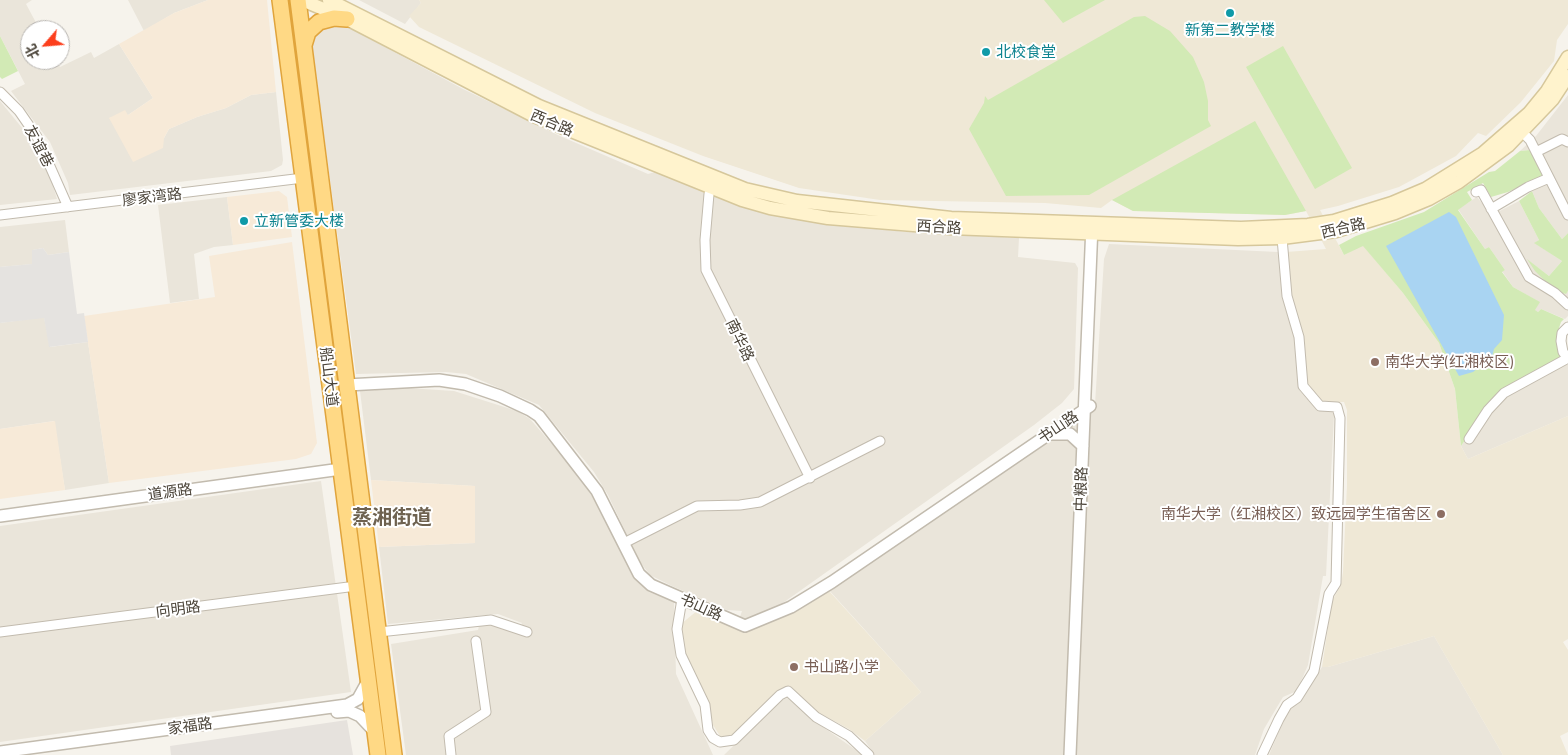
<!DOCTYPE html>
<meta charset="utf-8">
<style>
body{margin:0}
#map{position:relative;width:1568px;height:755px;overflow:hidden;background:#f6f3ec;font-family:Barlow,"Noto Sans SC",sans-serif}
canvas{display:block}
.north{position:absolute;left:20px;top:20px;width:50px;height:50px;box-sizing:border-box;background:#fff;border:1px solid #b7b4b0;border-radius:50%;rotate:243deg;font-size:14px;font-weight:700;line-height:20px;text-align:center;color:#4b4439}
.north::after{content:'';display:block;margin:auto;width:18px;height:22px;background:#fc3f1d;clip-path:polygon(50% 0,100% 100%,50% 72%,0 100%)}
</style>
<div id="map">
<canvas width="1568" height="755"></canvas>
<div class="north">北</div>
</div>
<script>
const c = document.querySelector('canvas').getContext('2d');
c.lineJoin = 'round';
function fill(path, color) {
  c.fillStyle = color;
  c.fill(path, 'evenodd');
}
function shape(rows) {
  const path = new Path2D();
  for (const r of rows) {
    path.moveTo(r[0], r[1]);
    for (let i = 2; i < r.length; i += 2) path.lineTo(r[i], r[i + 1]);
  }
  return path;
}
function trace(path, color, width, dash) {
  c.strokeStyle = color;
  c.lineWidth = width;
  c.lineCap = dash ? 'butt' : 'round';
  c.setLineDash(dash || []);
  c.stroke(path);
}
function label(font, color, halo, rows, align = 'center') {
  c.font = font + ' Barlow,"Noto Sans SC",sans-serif';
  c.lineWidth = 4;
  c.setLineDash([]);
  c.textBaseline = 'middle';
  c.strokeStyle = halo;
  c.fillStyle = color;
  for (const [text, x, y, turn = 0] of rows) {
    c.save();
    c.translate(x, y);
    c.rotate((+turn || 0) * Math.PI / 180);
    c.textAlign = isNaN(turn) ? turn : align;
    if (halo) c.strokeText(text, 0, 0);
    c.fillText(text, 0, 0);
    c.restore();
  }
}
const residential = shape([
 [0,0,32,0,26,4,40,30,30,30,30,60,56,60,60,67,91,52,94,58,119,44,153,98,128,115,109,118,164,138,169,129,197,117,226,108,251,95,276,92,283,160,282,165,271,171,70,195,68,183,50,142,11,91,25,84,0,36],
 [128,0,208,0,174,13,144,31],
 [359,0,419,0,421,3,405,24],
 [321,25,344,25,463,89,560,136,648,174,655,172,758,210,836,225,907,232,1019,238,1018,257,1075,263,1078,268,1074,389,1062,403,1034,425,780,605,745,619,740,617,742,611,727,610,672,586,650,575,640,562,608,495,594,472,539,405,466,374,446,372,356,374,311,38],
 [1568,95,1568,233,1562,239,1539,208,1532,191,1547,184,1530,150,1520,151,1536,136],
 [0,101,32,140,50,176,57,199,0,205],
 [227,197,233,245,214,247,194,254,199,299,170,303,158,205],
 [1477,197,1492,215,1519,201,1539,240,1535,243,1562,261,1549,276,1529,261,1565,294,1568,291,1568,316,1565,319,1541,309,1538,312,1534,310,1539,302,1513,287,1502,271,1505,270,1489,247,1485,249,1458,209],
 [65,220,69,252,48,255,43,248,33,250,33,264,0,267,0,227],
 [1109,244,1278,252,1295,336,1300,391,1317,410,1333,411,1334,415,1326,576,1323,576,1308,665,1297,691,1283,697,1264,729,1255,755,875,755,865,741,921,692,828,589,1095,404,1104,259],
 [44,317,50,347,88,342,109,483,65,490,54,421,0,429,0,323],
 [1558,360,1568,365,1568,416,1468,459,1461,446,1495,396,1523,378],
 [408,388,454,391,517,411,530,419,573,468,594,499,634,577,649,592,674,602,676,674,713,755,406,755,391,644,478,630,479,626,493,624,518,633,522,623,498,614,388,624,379,547,475,543,474,486,371,480,360,391],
 [321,481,351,692,0,742,0,526],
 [1434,636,1503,755,1269,755,1289,708,1298,704,1322,667,1328,667],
 [788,698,813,720,863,755,724,755,779,701]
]);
const commercial = shape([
 [208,0,267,0,276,92,251,95,226,108,197,117,169,129,164,138,163,148,133,162,109,118,125,110,128,115,153,98,119,44,174,13],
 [279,191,287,197,292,237,233,245,227,197],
 [292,242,317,443,311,454,296,459,109,483,84,316,215,297,209,256],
 [55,421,65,490,0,499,0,429],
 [371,480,475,486,475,543,379,547]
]);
const industrial = shape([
 [347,720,353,755,171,755,170,746]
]);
const education = shape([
 [419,0,1568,0,1568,24,1557,40,1554,61,1521,102,1486,136,1478,133,1456,156,1399,187,1338,206,1320,210,1344,255,1363,245,1403,293,1439,343,1455,389,1461,446,1468,459,1568,416,1568,639,1563,642,1568,650,1568,732,1560,736,1568,755,1503,755,1434,636,1328,667,1322,667,1332,601,1341,585,1343,572,1347,485,1347,410,1344,402,1320,402,1307,386,1289,294,1286,252,1326,249,1306,211,1285,215,1133,211,1112,200,1101,208,1045,203,880,200,799,188,703,156,595,113,419,27,409,16,421,3],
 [829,591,921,692,865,741,849,729,814,710,788,687,736,733,729,737,720,736,713,725,709,707,685,656,681,624,698,610,744,633,786,615]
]);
const green = shape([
 [1044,0,1105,0,1063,23],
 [1145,16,1170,31,1193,57,1204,82,1208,101,1208,120,1211,126,1089,195,1006,196,969,129,984,103,985,96,988,100,1134,17],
 [0,36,18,71,2,79,0,77],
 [1283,46,1352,168,1315,189,1246,67],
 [1255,121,1306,211,1285,215,1133,211,1112,200],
 [1530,150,1543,176,1508,192,1491,197,1483,183,1467,192,1472,200,1458,210,1485,249,1489,247,1505,270,1502,272,1513,287,1540,302,1535,310,1538,312,1541,309,1564,319,1561,322,1559,328,1558,347,1561,356,1495,396,1461,446,1455,389,1439,343,1403,293,1363,246,1344,255,1339,245,1356,236,1424,212,1489,172,1495,171,1520,151],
 [1532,191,1539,208,1562,239,1568,233,1568,291,1566,294,1555,291,1535,271,1527,259,1549,276,1562,261,1534,243,1539,240,1519,201]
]);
const parking = shape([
 [43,248,48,255,69,252,77,314,84,313,88,342,49,347,44,318,0,323,0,267,32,264,32,250]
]);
const water = shape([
 [1449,212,1456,217,1504,315,1502,340,1494,349,1492,357,1473,372,1459,376,1386,246]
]);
const minor = shape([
 [0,92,19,111,37,137,68,207],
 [1518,128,1530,140,1568,215],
 [1536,152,1562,139,1568,142],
 [1476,192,1481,190,1529,277,1555,293,1568,305],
 [709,194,705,240,706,270,810,478],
 [1491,209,1528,187,1549,178],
 [0,215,303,178],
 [1568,327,1562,333,1561,341,1563,352,1568,358],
 [1469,439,1488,410,1504,393,1568,358],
 [624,543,697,506,740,505,760,502,880,441],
 [682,599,677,629,681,655,705,705,708,730,713,738,720,742,734,740,780,695,788,691,816,717,849,736,869,755],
 [0,632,356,586],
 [379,632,491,620,527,632],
 [451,755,449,736,486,712,476,641],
 [1262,755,1279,719,1287,705,1297,698,1314,671,1329,594,1336,583,1340,418,1337,407,1320,406,1303,386,1299,337,1287,296,1282,238]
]);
const tertiary = shape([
 [347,385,439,380,465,384,500,396,530,410,539,416,597,491,639,574,651,585,745,626,791,607,832,582,1090,406],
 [1050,434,1070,434,1083,446],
 [0,516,341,469],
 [337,712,349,711,360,716,375,732],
 [0,752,347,705,358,699,368,681],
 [1070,755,1092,225]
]);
const secondary = shape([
 [302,0,347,19,534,116,742,200,770,208,828,218,950,228,1238,239,1282,238,1336,231,1395,213,1429,199,1459,182,1508,146,1553,99,1568,76],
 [329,0,539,106,745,189,797,201,951,218,1241,228,1308,225,1334,221,1392,203,1425,189,1483,153,1529,113,1547,91,1568,57]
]);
const trunk = shape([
 [280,0,378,755],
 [298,0,394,755],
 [304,45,308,32,319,22,334,18,347,19]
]);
const markers = [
 [1230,13,5,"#0f9aa8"],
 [986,52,5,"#0f9aa8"],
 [244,221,5,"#0f9aa8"],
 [1375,362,5,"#8d6e63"],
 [1441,514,5,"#8d6e63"],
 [794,667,5,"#8d6e63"]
];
const cultureNames = [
 ["新第二教学楼",1230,30,"center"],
 ["北校食堂",996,52],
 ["立新管委大楼",254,221]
];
const streetNames = [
 ["西合路",552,123,23],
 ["友谊巷",39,146,62],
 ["廖家湾路",152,197,-7],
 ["西合路",939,227,3],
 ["西合路",1343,228,-13],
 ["南华路",740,340,64],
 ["船山大道",329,377,83],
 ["书山路",1058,427,-34],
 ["中粮路",1081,489,-88],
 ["道源路",170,492,-8],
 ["书山路",701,607,24],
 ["向明路",178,609,-7],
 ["家福路",190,726,-8]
];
const educationNames = [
 ["南华大学(红湘校区)",1385,362],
 ["南华大学（红湘校区）致远园学生宿舍区",1431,514,"right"],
 ["书山路小学",804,667]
];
const districtNames = [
 ["蒸湘街道",392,517]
];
fill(residential, '#eae5da');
fill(commercial, '#f7ead8');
fill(industrial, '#e6e2dd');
fill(education, '#efe8d6');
fill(green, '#d2eab5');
fill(parking, '#e5e3e0');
fill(water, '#a9d4f2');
trace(minor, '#c2bbae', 11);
trace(tertiary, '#c2bbae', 14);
trace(secondary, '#d6c79b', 15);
trace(trunk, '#e0a43c', 18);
trace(minor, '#fff', 9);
trace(tertiary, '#fff', 11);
trace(secondary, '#fff3cd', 12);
trace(trunk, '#ffd985', 15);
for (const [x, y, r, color] of markers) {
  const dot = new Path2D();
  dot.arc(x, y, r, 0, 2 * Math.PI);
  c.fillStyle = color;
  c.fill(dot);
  trace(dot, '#fff', 2);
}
label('15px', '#0d838f', '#fff', cultureNames, 'left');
label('15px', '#4b4439', '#fff', streetNames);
label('15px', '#785e54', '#fff', educationNames, 'left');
label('bold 20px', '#6e6250', '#fff', districtNames);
</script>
